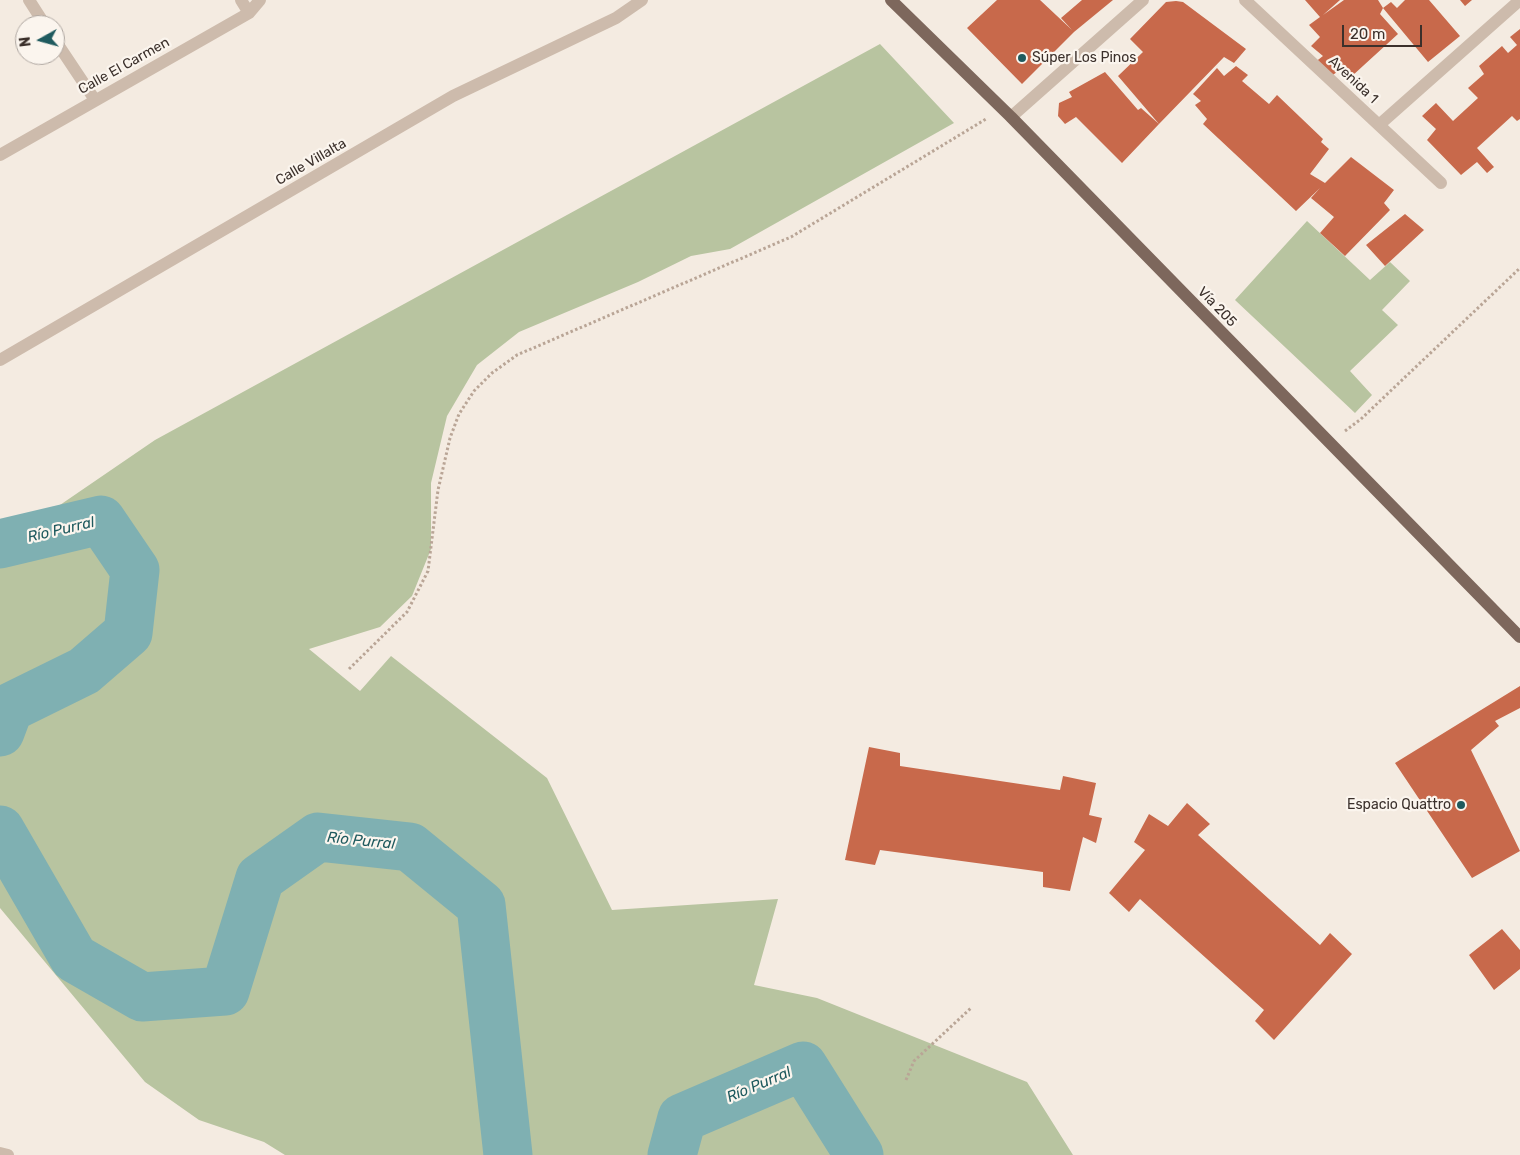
<!DOCTYPE html>
<meta charset="utf-8">
<style>
body{margin:0}
#map{position:relative;width:1520px;height:1155px;overflow:hidden;background:#f4ebe1;font-family:Rubik,sans-serif}
canvas{display:block}
.north{position:absolute;left:15px;top:15px;width:50px;height:50px;box-sizing:border-box;background:#fbf5ee;border:1px solid #aea6a0;border-radius:50%;rotate:263deg;font-size:14px;font-weight:700;line-height:20px;text-align:center;color:#3b302b}
.north::after{content:'';display:block;margin:auto;width:18px;height:22px;background:#1f5a5e;clip-path:polygon(50% 0,100% 100%,50% 72%,0 100%)}
.scale{position:absolute;left:1342px;top:25px;width:80px;height:22px;box-sizing:border-box;border:2px solid #3b302b;border-top:0;padding-left:6px;font-size:15px;line-height:18px;white-space:nowrap;color:#3b302b;-webkit-text-stroke:4px #fbf5ee;paint-order:stroke}
</style>
<div id="map">
<canvas width="1520" height="1155"></canvas>
<div class="north">N</div>
<div class="scale">20 m</div>
</div>
<script>
const c = document.querySelector('canvas').getContext('2d');
c.lineJoin = 'round';
function fill(path, color) {
  c.fillStyle = color;
  c.fill(path, 'evenodd');
}
function shape(rows) {
  const path = new Path2D();
  for (const r of rows) {
    path.moveTo(r[0], r[1]);
    for (let i = 2; i < r.length; i += 2) path.lineTo(r[i], r[i + 1]);
  }
  return path;
}
function trace(path, color, width, dash) {
  c.strokeStyle = color;
  c.lineWidth = width;
  c.lineCap = dash ? 'butt' : 'round';
  c.setLineDash(dash || []);
  c.stroke(path);
}
function label(font, color, halo, rows, align = 'center') {
  c.font = font + ' Rubik,sans-serif';
  c.lineWidth = 4.5;
  c.setLineDash([]);
  c.textBaseline = 'middle';
  c.strokeStyle = halo;
  c.fillStyle = color;
  for (const [text, x, y, turn = 0] of rows) {
    c.save();
    c.translate(x, y);
    c.rotate((+turn || 0) * Math.PI / 180);
    c.textAlign = isNaN(turn) ? turn : align;
    if (halo) c.strokeText(text, 0, 0);
    c.fillText(text, 0, 0);
    c.restore();
  }
}
const green = shape([
 [880,44,954,123,730,249,691,256,638,282,519,332,477,365,447,416,431,483,431,549,412,596,380,627,309,649,360,691,391,656,547,778,612,910,778,899,754,985,817,998,1027,1082,1073,1155,285,1155,264,1142,199,1120,145,1082,0,908,0,546,155,440],
 [1307,221,1370,280,1390,262,1410,281,1382,310,1398,325,1350,371,1372,395,1355,413,1235,300]
]);
const river = shape([
 [0,544,101,520,135,570,128,633,84,671,9,708,0,732],
 [0,830,74,958,142,997,225,991,260,878,318,837,410,847,481,905,508,1155],
 [672,1155,682,1118,803,1066,859,1155]
]);
const building = shape([
 [997,0,1040,0,1072,30,1061,18,1082,0,1113,0,1074,32,1022,84,967,28],
 [1305,0,1340,0,1323,15,1344,0,1378,0,1383,8,1380,14,1398,34,1352,76,1344,67,1330,77,1314,63,1323,56,1311,46,1320,37,1309,25,1320,17],
 [1405,0,1429,0,1460,36,1428,62,1383,8,1391,2,1397,8],
 [1460,0,1472,0,1465,6],
 [1176,1,1183,2,1246,49,1234,63,1224,57,1159,124,1118,76,1143,52,1130,39,1166,2],
 [1520,29,1520,119,1517,121,1512,116,1477,148,1494,167,1487,173,1477,162,1461,175,1427,140,1436,129,1422,116,1436,103,1453,121,1478,98,1468,88,1484,74,1479,66,1502,46,1508,53,1517,45,1510,37],
 [1236,66,1248,75,1242,81,1269,104,1277,95,1323,139,1321,142,1329,149,1310,174,1325,183,1351,157,1394,190,1384,203,1390,210,1345,256,1320,233,1334,217,1311,198,1320,188,1296,211,1203,124,1207,119,1195,105,1201,101,1193,94,1217,68,1224,76],
 [1105,72,1138,110,1141,108,1159,124,1122,163,1076,117,1065,124,1058,116,1059,103,1072,97,1069,92],
 [1405,214,1424,230,1385,266,1366,245],
 [1520,686,1520,708,1495,721,1499,726,1471,750,1520,851,1472,878,1395,763],
 [869,747,900,753,900,766,1060,790,1063,776,1096,783,1089,815,1102,818,1096,843,1083,837,1070,891,1043,887,1043,872,880,850,875,865,845,860],
 [1187,803,1210,824,1198,835,1320,945,1330,933,1352,954,1274,1040,1255,1021,1264,1010,1140,899,1129,912,1109,893,1145,850,1134,842,1149,814,1168,826],
 [1502,929,1520,950,1520,969,1494,990,1469,955]
]);
const path = shape([
 [1345,431,1361,419,1520,268],
 [349,669,407,612,428,571,438,490,450,438,459,414,474,391,492,373,517,355,791,237,986,119],
 [906,1080,914,1061,971,1008]
]);
const minor = shape([
 [29,0,45,25],
 [241,0,249,13],
 [1245,0,1441,183],
 [55,40,95,100],
 [1011,117,1143,0],
 [1379,125,1520,0],
 [0,155,249,13,260,0],
 [0,360,453,96,616,18,642,0],
 [0,1153,8,1155]
]);
const major = shape([
 [891,0,1011,117,1520,637]
]);
const markers = [
 [1022,58,5,"#1f5a5e"],
 [1461,805,5,"#1f5a5e"]
];
const poiNames = [
 ["Súper Los Pinos",1032,58],
 ["Espacio Quattro",1451,805,"right"]
];
const streetNames = [
 ["Calle El Carmen",124,66,-29],
 ["Avenida 1",1353,80,43],
 ["Calle Villalta",311,162,-30],
 ["Vía 205",1217,307,46]
];
const waterNames = [
 ["Río Purral",61,530,-13],
 ["Río Purral",361,841,6],
 ["Río Purral",759,1085,-23]
];
fill(green, '#b8c4a0');
trace(river, '#7fb0b2', 49);
fill(building, '#c8694b');
trace(path, '#b9a596', 3, [2.5, 2.5]);
trace(minor, '#cdbbac', 12);
trace(major, '#7d675c', 12);
for (const [x, y, r, color] of markers) {
  const dot = new Path2D();
  dot.arc(x, y, r, 0, 2 * Math.PI);
  c.fillStyle = color;
  c.fill(dot);
  trace(dot, '#fbf5ee', 2);
}
label('14px', '#3b302b', '#fbf5ee', poiNames, 'left');
label('14px', '#3b302b', '#fbf5ee', streetNames);
label('italic 15px', '#1f5a5e', '#fbf5ee', waterNames);
</script>
